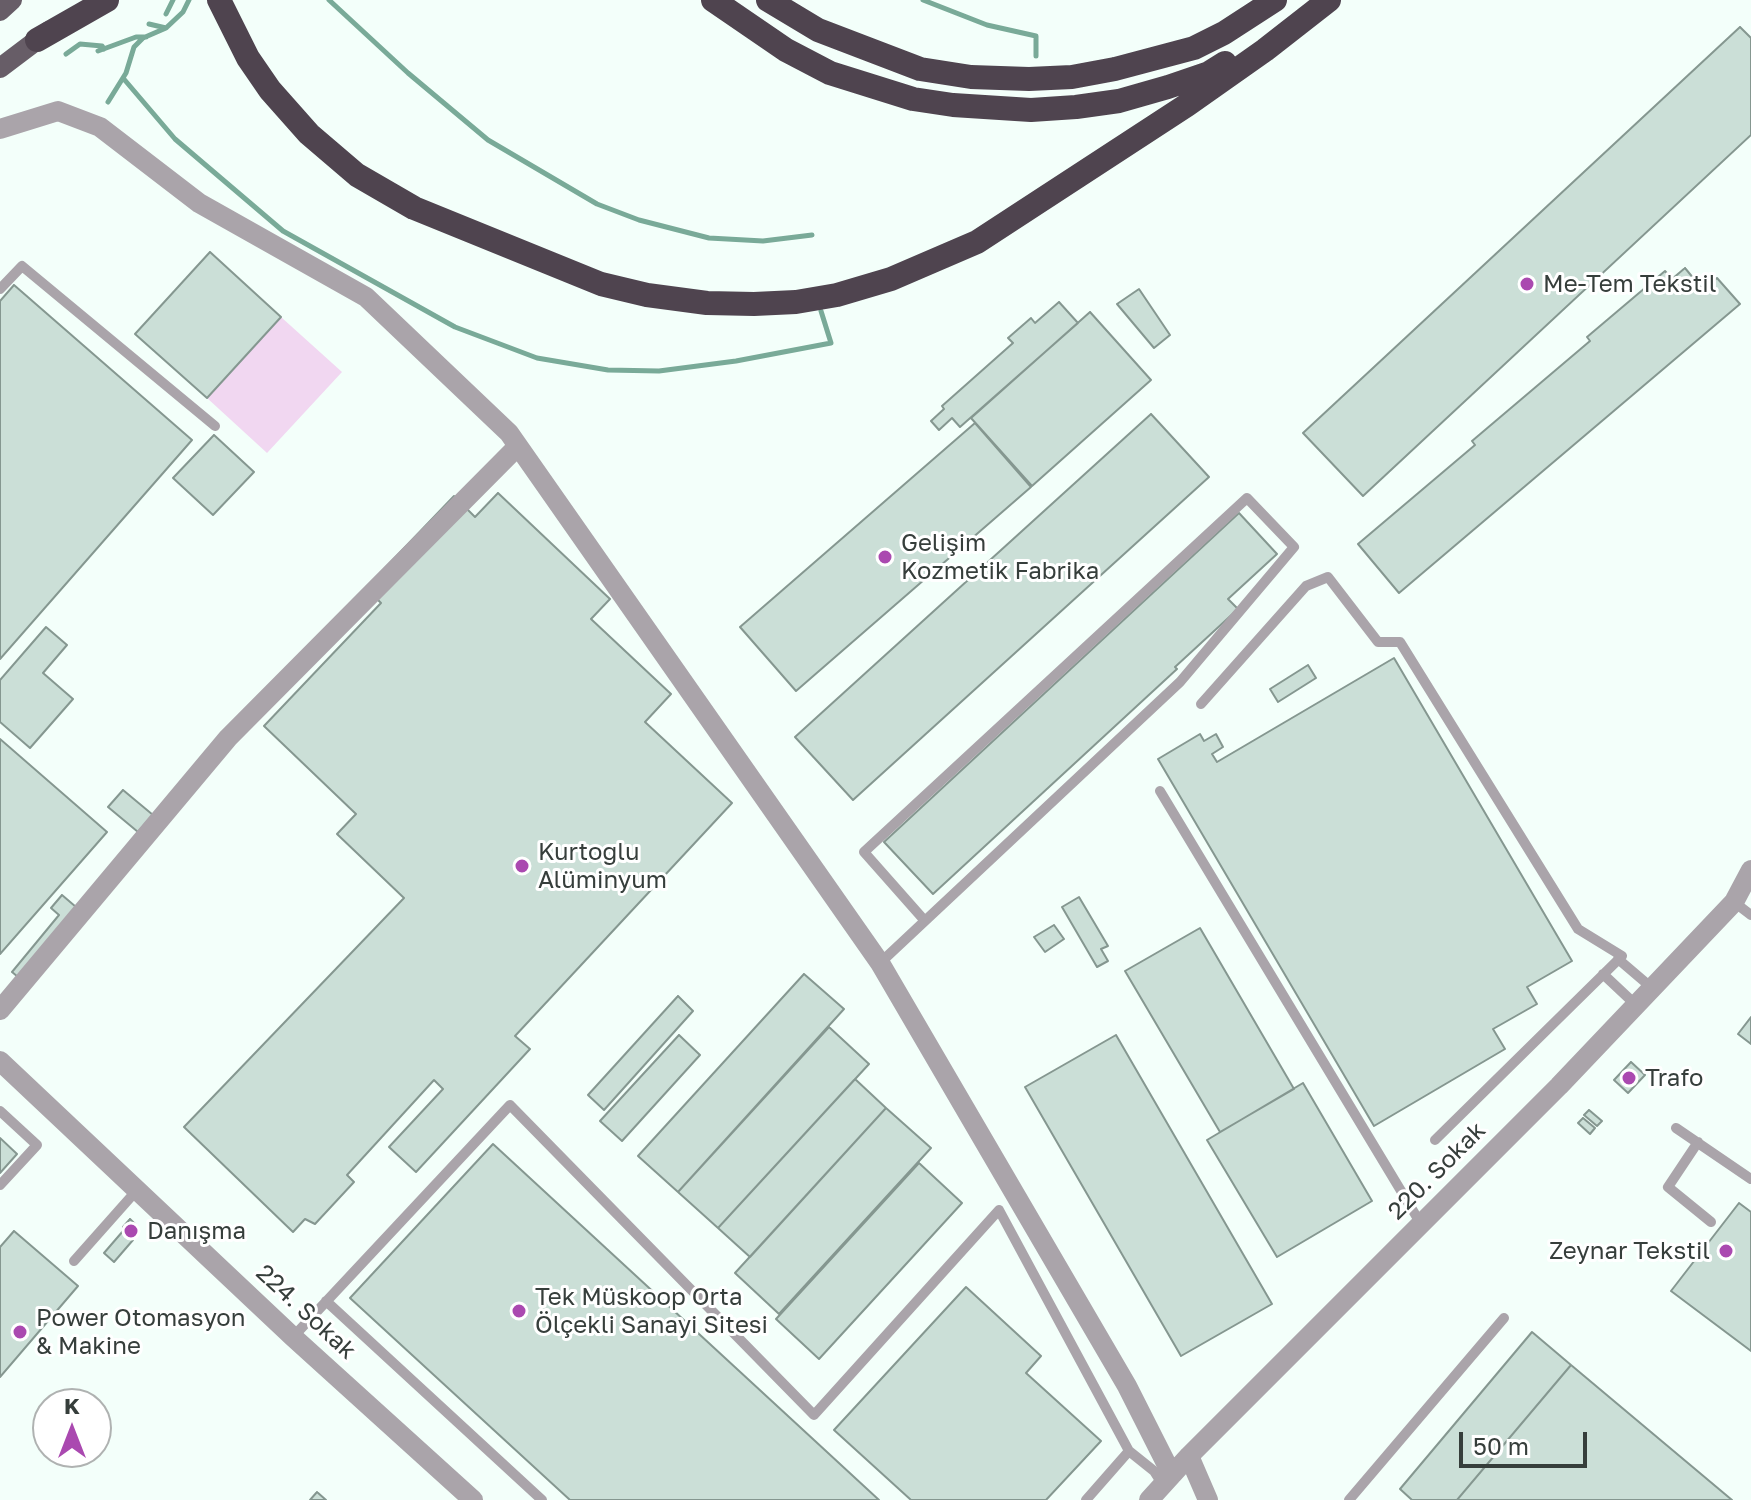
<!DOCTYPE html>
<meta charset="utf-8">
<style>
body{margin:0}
#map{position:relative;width:1751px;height:1500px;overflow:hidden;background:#f3fffa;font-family:"Golos Text",sans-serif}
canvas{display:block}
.north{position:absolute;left:32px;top:1388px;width:80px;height:80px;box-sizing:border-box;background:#fff;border:2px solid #afb2b1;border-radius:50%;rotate:0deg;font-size:22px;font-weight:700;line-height:32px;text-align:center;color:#363e3b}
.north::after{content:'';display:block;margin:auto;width:28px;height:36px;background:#aa49b0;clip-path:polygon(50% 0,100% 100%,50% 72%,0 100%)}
.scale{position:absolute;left:1459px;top:1432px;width:128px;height:36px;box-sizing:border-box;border:4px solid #363e3b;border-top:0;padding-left:10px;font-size:24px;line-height:28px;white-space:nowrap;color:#363e3b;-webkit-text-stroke:6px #fff;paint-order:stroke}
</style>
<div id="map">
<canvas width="1751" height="1500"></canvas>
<div class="north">K</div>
<div class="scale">50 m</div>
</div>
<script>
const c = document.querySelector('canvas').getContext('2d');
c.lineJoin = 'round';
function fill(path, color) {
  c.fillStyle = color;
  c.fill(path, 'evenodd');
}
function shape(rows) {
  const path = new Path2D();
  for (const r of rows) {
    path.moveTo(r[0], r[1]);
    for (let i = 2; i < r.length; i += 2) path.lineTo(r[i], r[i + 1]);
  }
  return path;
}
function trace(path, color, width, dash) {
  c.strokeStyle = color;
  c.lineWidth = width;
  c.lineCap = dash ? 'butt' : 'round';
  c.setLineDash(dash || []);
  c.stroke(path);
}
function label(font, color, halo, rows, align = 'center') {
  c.font = font + ' "Golos Text",sans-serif';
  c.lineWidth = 6;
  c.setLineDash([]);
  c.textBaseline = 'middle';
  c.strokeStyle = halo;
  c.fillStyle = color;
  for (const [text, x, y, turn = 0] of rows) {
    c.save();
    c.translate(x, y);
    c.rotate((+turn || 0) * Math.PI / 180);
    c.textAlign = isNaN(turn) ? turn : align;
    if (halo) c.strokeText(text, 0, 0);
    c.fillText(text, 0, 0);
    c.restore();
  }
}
const green = shape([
 [281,317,342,372,267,453,207,398]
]);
const stream = shape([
 [329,0,408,73,488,140,597,204,639,220,709,238,763,241,812,235],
 [923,0,987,25,1036,36,1036,56],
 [166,14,173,0],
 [149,24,166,28,183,12,189,0],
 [98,51,136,37,146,37],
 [66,54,80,44,102,46,104,49],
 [123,78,175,139,283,231,455,327,537,358,608,370,659,371,736,361,831,343,821,311],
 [108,102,126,73,134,47,143,38,166,28]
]);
const building = shape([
 [1740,27,1751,38,1751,135,1363,496,1303,433,1740,27],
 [210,252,281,317,207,398,135,334,210,252],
 [1685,268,1703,290,1717,278,1740,304,1399,593,1358,544,1475,445,1472,441,1590,341,1587,337,1665,271,1672,279,1685,268],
 [14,285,192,440,0,659,0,301,14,285],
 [1139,289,1170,335,1154,348,1117,304,1139,289],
 [1059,302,1078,323,960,427,952,418,939,430,931,421,944,409,942,406,1013,343,1008,338,1031,318,1035,323,1059,302],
 [1090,312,1151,380,1032,486,971,418,1090,312],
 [1151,414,1209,477,853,800,795,737,1151,414],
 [975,423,1031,487,796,691,740,627,975,423],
 [214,435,254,472,213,515,173,478,214,435],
 [498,493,610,599,591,619,671,694,645,722,732,803,515,1036,530,1049,416,1172,389,1147,443,1089,434,1080,347,1175,354,1182,315,1224,305,1219,293,1232,184,1127,404,898,337,834,356,814,264,726,381,603,366,588,454,496,475,517,498,493],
 [1239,513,1277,554,1228,599,1238,609,1175,667,1177,669,933,894,884,842,1239,513],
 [46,627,67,645,43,673,73,699,30,748,0,722,0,680,46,627],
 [1394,658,1572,961,1527,987,1537,1004,1493,1029,1505,1049,1374,1126,1158,759,1200,734,1204,741,1216,734,1223,747,1212,754,1217,762,1394,658],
 [1308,665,1316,678,1278,702,1270,689,1308,665],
 [0,739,107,832,0,954,0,739],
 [123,790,153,815,138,832,108,807,123,790],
 [62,895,76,907,18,977,12,972,59,915,51,908,62,895],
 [1079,897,1108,946,1101,949,1108,961,1097,967,1062,907,1079,897],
 [1054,925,1064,939,1045,952,1034,937,1054,925],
 [1200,928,1294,1089,1220,1132,1125,971,1200,928],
 [804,974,844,1009,678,1192,638,1156,804,974],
 [678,996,693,1011,604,1110,588,1095,678,996],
 [1751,1017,1751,1044,1738,1034,1751,1017],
 [829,1027,869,1064,718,1228,678,1192,829,1027],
 [679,1035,700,1055,622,1141,600,1121,679,1035],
 [1116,1035,1272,1304,1181,1356,1025,1087,1116,1035],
 [1631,1062,1645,1075,1628,1093,1614,1080,1631,1062],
 [855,1079,886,1108,750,1257,718,1228,855,1079],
 [1303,1083,1372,1201,1277,1257,1207,1140,1303,1083],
 [886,1108,931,1148,779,1314,735,1273,886,1108],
 [1589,1110,1602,1121,1597,1126,1584,1115,1589,1110],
 [1583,1118,1595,1128,1590,1134,1578,1123,1583,1118],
 [0,1138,17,1154,0,1173,0,1138],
 [493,1144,814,1440,879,1500,570,1500,350,1298,493,1144],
 [919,1163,962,1203,819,1359,776,1319,919,1163],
 [1739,1203,1751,1212,1751,1351,1671,1291,1739,1203],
 [130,1219,138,1227,131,1234,123,1227,130,1219],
 [14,1231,78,1286,0,1377,0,1247,14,1231],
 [123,1231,133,1240,114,1262,104,1253,123,1231],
 [966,1287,1041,1356,1026,1373,1101,1441,1046,1500,911,1500,834,1430,966,1287],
 [1532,1332,1571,1365,1457,1500,1412,1500,1400,1489,1532,1332],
 [1571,1365,1732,1500,1457,1500,1571,1365],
 [317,1492,326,1500,310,1500,317,1492]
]);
const service = shape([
 [0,289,22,266,215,426],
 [1201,704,1306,586,1328,577,1378,642,1400,642,1578,929,1622,956,1435,1140],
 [1160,791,1421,1224],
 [1734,902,1751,915],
 [1618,959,1652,988],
 [880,963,1180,682,1294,547,1247,498,864,852,925,921],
 [1603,974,1636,1005],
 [0,1111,37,1145,0,1185],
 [1676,1128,1751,1179],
 [1698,1142,1668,1187,1711,1222],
 [74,1261,137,1190],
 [326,1301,542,1500],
 [293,1337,510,1105,814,1415,999,1210,1129,1451,1086,1500],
 [1129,1451,1154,1471,1163,1485],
 [1349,1500,1504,1318]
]);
const minor = shape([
 [0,129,58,111,100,127,199,203,366,297,509,433,880,963,1127,1386,1172,1475],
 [0,1010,228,738,518,446],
 [0,1061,293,1337,473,1500],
 [1189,1456,1208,1500],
 [1149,1500,1189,1456,1559,1086,1734,902,1751,870]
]);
const primary = shape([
 [0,11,12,0],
 [0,68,49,31]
]);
const motorway = shape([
 [219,0,248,58,270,90,309,134,357,175,414,208,601,284,647,295,707,303,754,304,796,302,837,295,891,279,977,242,1187,105,1265,50,1329,0],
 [713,0,786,50,830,73,913,99,953,105,1031,110,1076,107,1119,101,1168,87,1209,73,1225,63],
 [768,0,818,30,920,69,971,77,1029,79,1072,77,1115,69,1194,48,1224,33,1275,0],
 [37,40,107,0]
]);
const markers = [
 [1527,284,8,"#aa49b0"],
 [885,557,8,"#aa49b0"],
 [522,866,8,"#aa49b0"],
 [1629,1078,8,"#aa49b0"],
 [131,1231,8,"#aa49b0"],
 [1726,1251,8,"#aa49b0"],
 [519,1311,8,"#aa49b0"],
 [20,1332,8,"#aa49b0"]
];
const poiNames = [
 ["Me-Tem Tekstil",1543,284],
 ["Gelişim",901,543],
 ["Kozmetik Fabrika",901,571],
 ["Kurtoğlu",538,852],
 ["Alüminyum",538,880],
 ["Trafo",1645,1078],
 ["Danışma",147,1231],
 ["Zeynar Tekstil",1710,1251,"right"],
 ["Tek Müskoop Orta",535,1297],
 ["Ölçekli Sanayi Sitesi",535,1325],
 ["Power Otomasyon",36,1318],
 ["& Makine",36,1346]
];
const streetNames = [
 ["220. Sokak",1437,1171,-45],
 ["224. Sokak",306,1312,43]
];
fill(green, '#f1d7f1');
trace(stream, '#79aa98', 5);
fill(building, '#cbdfd7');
trace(building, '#859790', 2);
trace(service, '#aaa4aa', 10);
trace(minor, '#aaa4aa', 20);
trace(primary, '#675d67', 20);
trace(motorway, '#4f444f', 24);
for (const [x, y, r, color] of markers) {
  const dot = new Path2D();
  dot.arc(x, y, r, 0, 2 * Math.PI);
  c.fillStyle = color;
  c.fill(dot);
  trace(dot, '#fff', 3);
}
label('24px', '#363e3b', '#fff', poiNames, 'left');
label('24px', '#363e3b', '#fff', streetNames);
</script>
